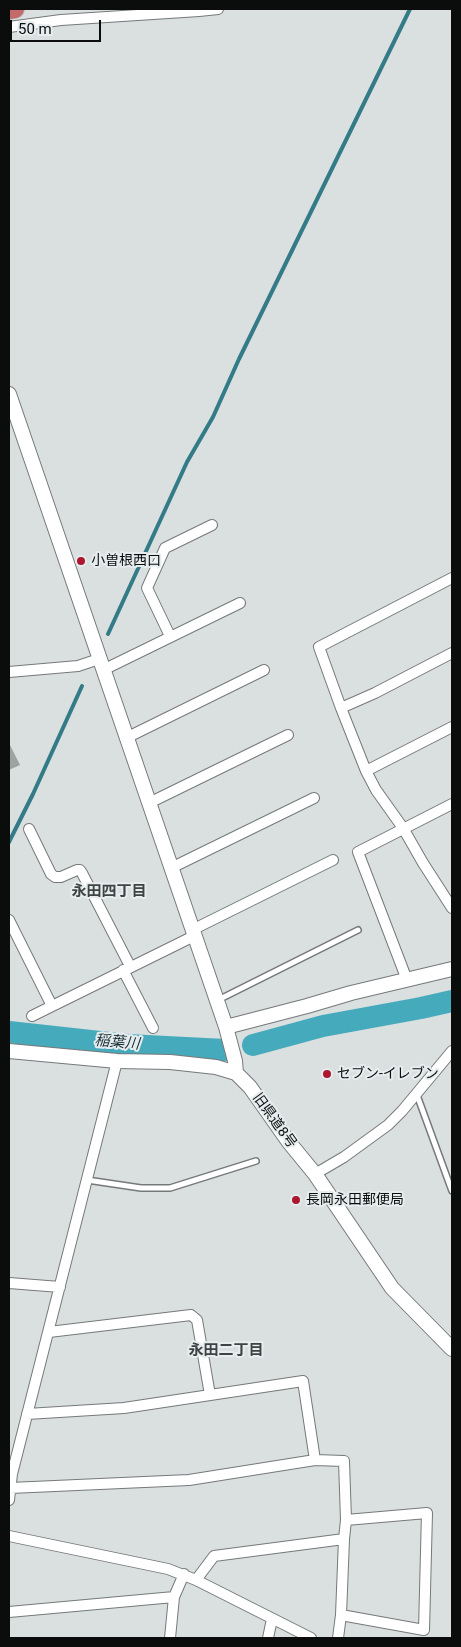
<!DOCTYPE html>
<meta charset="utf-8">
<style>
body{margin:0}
#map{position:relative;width:461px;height:1647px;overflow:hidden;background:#dadfe0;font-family:Roboto,sans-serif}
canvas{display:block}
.frame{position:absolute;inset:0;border:10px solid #0b0d0d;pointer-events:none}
.scale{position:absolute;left:10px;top:20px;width:91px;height:22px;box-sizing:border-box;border:2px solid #0b0d0d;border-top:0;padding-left:6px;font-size:15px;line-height:18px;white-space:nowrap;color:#0b0d0d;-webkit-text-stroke:4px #e7edee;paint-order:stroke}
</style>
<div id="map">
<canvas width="461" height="1647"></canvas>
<div class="frame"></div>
<div class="scale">50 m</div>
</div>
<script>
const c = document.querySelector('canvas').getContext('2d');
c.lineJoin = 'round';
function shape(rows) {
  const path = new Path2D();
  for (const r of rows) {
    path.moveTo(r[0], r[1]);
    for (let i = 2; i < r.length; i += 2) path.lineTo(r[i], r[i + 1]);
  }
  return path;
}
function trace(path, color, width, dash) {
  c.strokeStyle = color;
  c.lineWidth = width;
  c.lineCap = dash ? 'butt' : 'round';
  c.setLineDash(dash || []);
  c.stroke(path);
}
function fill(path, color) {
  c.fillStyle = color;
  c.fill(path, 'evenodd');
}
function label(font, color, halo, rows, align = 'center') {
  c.font = font + ' Roboto,"Noto Sans JP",sans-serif';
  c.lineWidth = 4;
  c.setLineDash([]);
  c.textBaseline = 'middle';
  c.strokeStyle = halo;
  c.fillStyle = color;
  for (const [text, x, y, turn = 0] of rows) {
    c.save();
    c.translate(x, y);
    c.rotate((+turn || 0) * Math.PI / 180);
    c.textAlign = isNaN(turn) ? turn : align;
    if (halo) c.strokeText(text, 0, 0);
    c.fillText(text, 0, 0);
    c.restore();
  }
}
const stream = shape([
 [108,634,187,462,213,417,239,359,410,9],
 [9,842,33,794,82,686]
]);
const river = shape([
 [9,1032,127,1045,225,1050],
 [253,1045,323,1026,421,1008,452,1001]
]);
const building = shape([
 [9,743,20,765,9,770]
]);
const lane = shape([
 [218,1000,358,930],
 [417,1095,452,1191],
 [87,1180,141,1188,170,1188,256,1161]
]);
const street = shape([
 [9,27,61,20,199,11,218,9],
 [452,578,319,647,341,708,366,771,376,790,403,828,423,863,452,908],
 [170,636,147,588,165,548,212,525],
 [103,670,240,603],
 [9,672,78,666,99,659],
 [341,708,375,693,452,653],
 [126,738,264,670],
 [366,771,452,727],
 [149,803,288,735],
 [29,829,51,874,55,877,61,877,77,870,80,870,82,873,130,966],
 [171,868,314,798],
 [9,920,52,1006],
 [192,930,333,860],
 [123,970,153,1028],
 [407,980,358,852,452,804],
 [32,1016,194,936],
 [315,1174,344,1157,388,1125,402,1111,452,1051],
 [9,1283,60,1287],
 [49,1332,191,1315,197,1320,210,1395],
 [27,1414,124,1408,303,1381,315,1460],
 [10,1488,189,1480,315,1460,344,1461,346,1520,344,1539,341,1615,424,1630,427,1513,346,1520],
 [9,1500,12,1474,117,1061],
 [9,1536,168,1569,196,1580,311,1638],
 [196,1580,214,1556,344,1539],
 [9,1612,174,1597],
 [170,1638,174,1597,184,1574],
 [268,1638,272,1619],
 [338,1638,341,1615]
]);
const secondary = shape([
 [9,394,226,1027,235,1061,236,1073],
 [226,1027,307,1006,351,993,452,969],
 [9,1051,117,1061,170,1062,216,1067,236,1073,250,1087,288,1141,315,1174,392,1288,452,1349]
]);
const highway = shape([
 [9,10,15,9]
]);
const markers = [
 [81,561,5,"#ac172e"],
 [327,1074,5,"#ac172e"],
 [296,1200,5,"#ac172e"]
];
const poiNames = [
 ["小曽根西口",91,561],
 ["セブン-イレブン",337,1074],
 ["長岡永田郵便局",306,1200]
];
const streetNames = [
 ["旧県道8号",274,1121,54]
];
const neighbourhoodNames = [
 ["永田四丁目",109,892],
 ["永田二丁目",226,1351]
];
const waterNames = [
 ["稲葉川",117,1043,5]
];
trace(stream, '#347b88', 4);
trace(river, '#45aabc', 22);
fill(building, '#9da2a3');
trace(lane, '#75797a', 8);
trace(street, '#75797a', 12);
trace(secondary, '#75797a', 16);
trace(highway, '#bbb', 20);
trace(lane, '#fff', 5);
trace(street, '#fff', 10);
trace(secondary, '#fff', 14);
trace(highway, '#c46a6a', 18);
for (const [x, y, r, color] of markers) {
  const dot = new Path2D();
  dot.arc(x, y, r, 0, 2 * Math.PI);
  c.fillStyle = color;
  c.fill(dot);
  trace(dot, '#e7edee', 2);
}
label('14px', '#0b0d0d', '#e7edee', poiNames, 'left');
label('14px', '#0b0d0d', '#e7edee', streetNames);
label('bold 15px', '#3f4344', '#e7edee', neighbourhoodNames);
label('italic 15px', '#1b3237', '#e7edee', waterNames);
</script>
